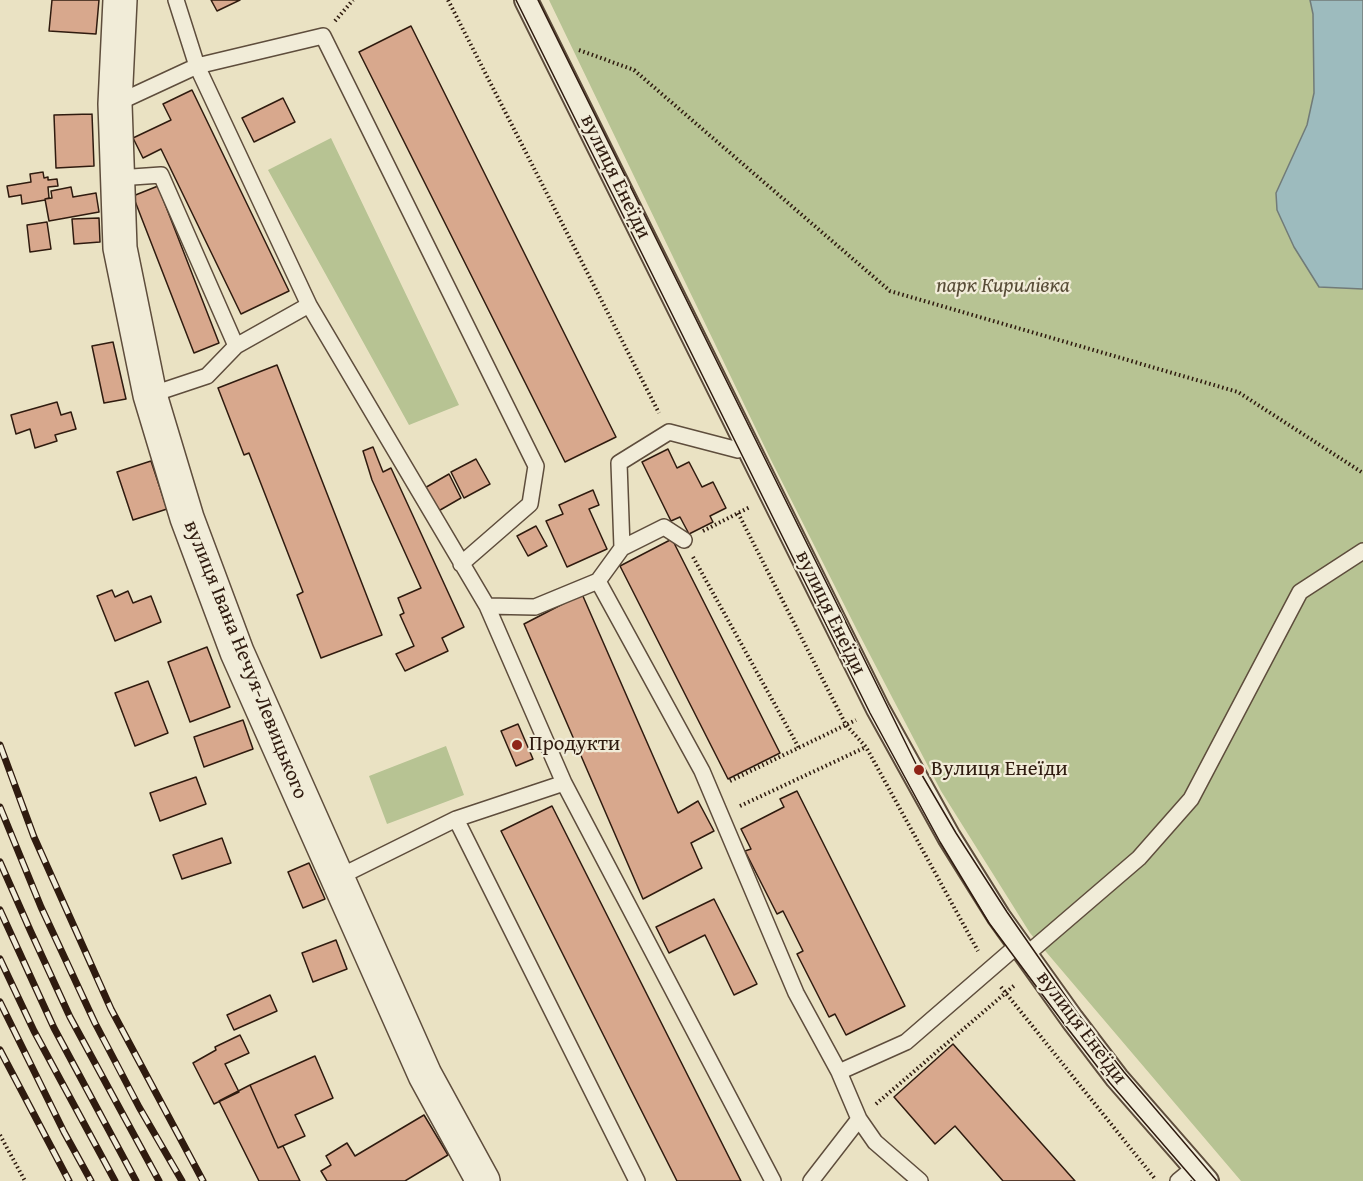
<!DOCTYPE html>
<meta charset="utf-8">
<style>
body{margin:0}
canvas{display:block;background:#eae2c3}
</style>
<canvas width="1363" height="1181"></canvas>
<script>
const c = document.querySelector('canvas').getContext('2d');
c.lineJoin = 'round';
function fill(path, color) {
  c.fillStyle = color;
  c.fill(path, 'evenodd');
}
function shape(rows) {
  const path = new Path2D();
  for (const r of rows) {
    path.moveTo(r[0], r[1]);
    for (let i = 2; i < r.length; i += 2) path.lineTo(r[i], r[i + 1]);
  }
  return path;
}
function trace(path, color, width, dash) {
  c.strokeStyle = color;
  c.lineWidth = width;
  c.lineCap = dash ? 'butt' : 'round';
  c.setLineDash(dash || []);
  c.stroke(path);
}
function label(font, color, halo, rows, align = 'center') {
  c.font = font + ' "Gentium Book Plus",serif';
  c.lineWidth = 4.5;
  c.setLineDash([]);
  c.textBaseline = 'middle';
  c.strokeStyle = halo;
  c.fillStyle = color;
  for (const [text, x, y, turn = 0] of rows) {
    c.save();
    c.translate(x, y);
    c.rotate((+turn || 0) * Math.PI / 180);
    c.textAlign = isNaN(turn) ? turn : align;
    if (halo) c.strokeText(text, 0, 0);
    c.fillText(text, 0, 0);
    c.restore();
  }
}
const green = shape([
 [549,0,1310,0,1313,14,1314,93,1307,125,1276,193,1277,210,1294,247,1319,287,1363,289,1363,1181,1241,1181,1030,933,941,791,858,632,771,460],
 [331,138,459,405,409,425,268,170],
 [446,746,464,795,387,824,369,776]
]);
const water = shape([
 [1310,0,1363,0,1363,289,1319,287,1294,247,1277,210,1276,193,1307,125,1314,93,1313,14,1310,0]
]);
const building = shape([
 [52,0,99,0,96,34,49,31,52,0],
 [211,0,240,0,217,11,211,0],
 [411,26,616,437,565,462,359,52,411,26],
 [192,90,289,291,241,314,161,149,143,158,133,138,171,120,163,104,192,90],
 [283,98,295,122,254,142,242,118,283,98],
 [92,114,94,166,56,168,54,115,92,114],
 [43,172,44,178,48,177,48,180,57,179,58,186,48,187,49,198,45,199,45,200,22,204,21,195,9,197,7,186,31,182,30,174,43,172],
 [158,186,219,343,194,353,133,196,158,186],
 [71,187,73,197,96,193,99,212,49,221,45,199,52,198,51,191,71,187],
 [99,218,100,242,74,244,72,219,99,218],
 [47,222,51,249,30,252,27,225,47,222],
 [113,342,126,399,104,403,92,346,113,342],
 [277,365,382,635,321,658,297,595,303,592,249,453,244,455,218,388,277,365],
 [57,402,61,415,71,412,76,429,55,435,57,441,35,448,30,429,16,434,11,415,57,402],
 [373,447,383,472,391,468,464,627,442,638,448,651,405,671,396,654,414,646,400,615,404,613,398,598,421,588,372,480,363,451,373,447],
 [668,449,677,468,689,462,702,487,713,482,726,508,710,516,713,522,689,534,680,517,671,521,642,462,668,449],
 [476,459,490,484,464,498,451,472,476,459],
 [151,461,167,509,133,520,117,472,151,461],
 [449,474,461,498,435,513,423,489,449,474],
 [593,490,599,505,589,509,607,549,567,567,546,521,563,514,559,505,593,490],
 [536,526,547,546,528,556,517,536,536,526],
 [672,539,780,753,728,779,620,566,672,539],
 [112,590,115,597,128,591,133,603,151,596,161,622,115,641,97,596,112,590],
 [582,594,678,813,698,801,714,831,691,843,702,868,643,899,524,624,582,594],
 [207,647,230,707,190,722,168,662,207,647],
 [148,681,168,733,135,746,115,693,148,681],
 [243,720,253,749,204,767,194,737,243,720],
 [518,724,533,759,516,766,501,731,518,724],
 [196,777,206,804,160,821,150,793,196,777],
 [797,791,905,1006,846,1035,835,1014,829,1017,797,954,803,951,783,911,777,914,745,851,751,849,741,829,784,807,780,799,797,791],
 [552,806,741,1181,677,1181,630,1088,501,831,552,806],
 [222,838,231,863,182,879,173,855,222,838],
 [309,863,325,899,303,908,288,872,309,863],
 [714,899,757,984,734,995,705,935,669,953,656,927,714,899],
 [336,940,347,969,313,982,302,953,336,940],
 [270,995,277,1011,234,1030,227,1015,270,995],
 [240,1035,249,1053,225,1064,239,1092,214,1104,193,1063,216,1050,215,1047,240,1035],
 [953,1044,1075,1181,1003,1181,955,1126,935,1144,894,1097,953,1044],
 [315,1056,333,1098,295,1115,305,1136,278,1148,250,1085,315,1056],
 [250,1085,278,1148,283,1146,300,1181,259,1181,219,1101,250,1085],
 [424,1115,448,1155,405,1181,327,1181,321,1171,331,1165,326,1156,347,1143,355,1156,424,1115]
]);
const path = shape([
 [448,0,659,413],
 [335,21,353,0],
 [579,50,634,70,890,291,1238,392,1363,473],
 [738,513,846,725,866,747,978,951],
 [703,531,750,507],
 [693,557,799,748],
 [730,781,856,720],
 [740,806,866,747],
 [1001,987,1156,1180],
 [876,1104,1016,984],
 [0,1135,25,1181]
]);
const service = shape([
 [176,0,197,66,309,305],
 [115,104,197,66,323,36,536,466,530,504,461,564],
 [118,178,161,175,236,346],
 [150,395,207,376,236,346,309,305,487,606],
 [684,540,664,527,622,548,598,581,702,771,796,993,839,1072,906,1042,1018,945],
 [622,548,619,463,669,432,738,450,747,446],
 [564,783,487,606,535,607,598,581],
 [337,878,456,819],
 [1026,955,1139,858,1191,799,1300,592,1363,551],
 [839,1072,859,1119],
 [637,1181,456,819,564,783,773,1181],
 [811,1181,859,1119,875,1142,920,1181],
 [1178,1181,1195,1167]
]);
const pedestrian = shape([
 [526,0,878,709,949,837,999,917,1072,1019,1117,1078,1207,1181]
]);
const tertiary = shape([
 [120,0,115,104,120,248,150,395,187,518,237,652,425,1075,483,1181]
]);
const tram = shape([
 [516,0,870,713,940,842,989,923,1065,1025,1110,1083,1195,1181],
 [538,0,919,770,956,833,1007,912,1078,1014,1124,1072,1217,1181]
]);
const rail = shape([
 [0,745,34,837,111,1009,203,1181],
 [0,807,41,907,95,1023,139,1107,182,1181],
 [0,862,30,930,70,1017,159,1181],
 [0,910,54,1028,136,1181],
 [0,959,34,1031,115,1181],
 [0,1002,64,1132,91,1181],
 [0,1050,69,1181]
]);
const markers = [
 [517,745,6,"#8f2418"],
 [919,770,6,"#8f2418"]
];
const streetNames = [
 ["вулиця Енеїди",615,177,64],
 ["вулиця Енеїди",830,613,64],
 ["вулиця Івана Нечуя-Левицького",245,660,68],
 ["вулиця Енеїди",1081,1028,53]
];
const parkNames = [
 ["парк Кирилівка",1003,287]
];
const poiNames = [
 ["Продукти",529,745],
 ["Вулиця Енеїди",931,770]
];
fill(green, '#b7c393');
fill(water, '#9dbbbe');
trace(water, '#717b78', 1.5);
fill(building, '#d8a88d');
trace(building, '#2f1b0f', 1.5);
trace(service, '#5e4d3c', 18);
trace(pedestrian, '#5e4d3c', 26);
trace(tertiary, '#5e4d3c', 36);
trace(path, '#2f1b0f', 4, [1.5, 3]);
trace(service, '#f1ecd8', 15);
trace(pedestrian, '#f1ecd8', 22);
trace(tertiary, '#f1ecd8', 33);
trace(tram, '#2f1b0f', 1.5);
trace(rail, '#2f1b0f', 7);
trace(rail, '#f1ecd8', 4.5, [14]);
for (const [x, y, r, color] of markers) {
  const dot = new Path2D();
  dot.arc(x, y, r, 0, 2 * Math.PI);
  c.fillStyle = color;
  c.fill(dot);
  trace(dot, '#f1ecd8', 2);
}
label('21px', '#2f1b0f', '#f1ecd8', streetNames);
label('italic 21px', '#584d37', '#f1ecd8', parkNames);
label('21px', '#2f1b0f', '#f1ecd8', poiNames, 'left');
</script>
